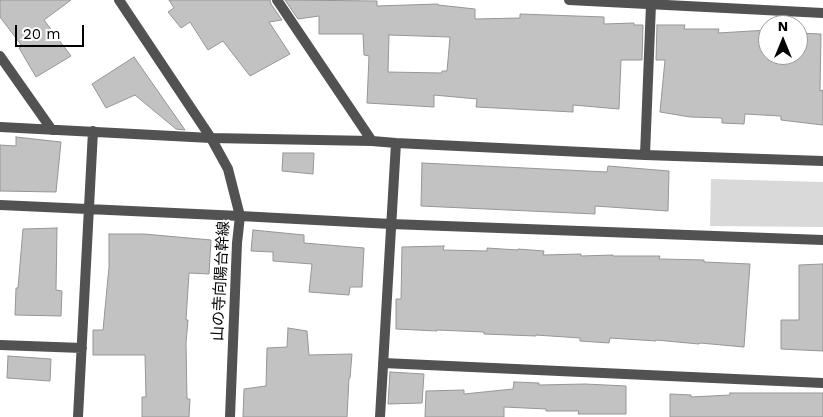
<!DOCTYPE html>
<meta charset="utf-8">
<style>
body{margin:0}
#map{position:relative;width:823px;height:417px;overflow:hidden;background:#fff;font-family:"Work Sans",sans-serif}
canvas{display:block}
.north{position:absolute;left:758px;top:15px;width:50px;height:50px;box-sizing:border-box;background:#fff;border:1px solid #999;border-radius:50%;rotate:0deg;font-size:14px;font-weight:700;line-height:20px;text-align:center;color:#000}
.north::after{content:'';display:block;margin:auto;width:18px;height:22px;background:#000;clip-path:polygon(50% 0,100% 100%,50% 72%,0 100%)}
.scale{position:absolute;left:15px;top:25px;width:69px;height:22px;box-sizing:border-box;border:2px solid #000;border-top:0;padding-left:6px;font-size:15px;line-height:18px;white-space:nowrap;color:#000;-webkit-text-stroke:4px #fff;paint-order:stroke}
</style>
<div id="map">
<canvas width="823" height="417"></canvas>
<div class="north">N</div>
<div class="scale">20 m</div>
</div>
<script>
const c = document.querySelector('canvas').getContext('2d');
c.lineJoin = 'round';
function fill(path, color) {
  c.fillStyle = color;
  c.fill(path, 'evenodd');
}
function shape(rows) {
  const path = new Path2D();
  for (const r of rows) {
    path.moveTo(r[0], r[1]);
    for (let i = 2; i < r.length; i += 2) path.lineTo(r[i], r[i + 1]);
  }
  return path;
}
function trace(path, color, width, dash) {
  c.strokeStyle = color;
  c.lineWidth = width;
  c.lineCap = dash ? 'butt' : 'round';
  c.setLineDash(dash || []);
  c.stroke(path);
}
function label(font, color, halo, rows, align = 'center') {
  c.font = font + ' "Work Sans","Noto Sans JP",sans-serif';
  c.lineWidth = 4;
  c.setLineDash([]);
  c.textBaseline = 'middle';
  c.strokeStyle = halo;
  c.fillStyle = color;
  for (const [text, x, y, turn = 0] of rows) {
    c.save();
    c.translate(x, y);
    c.rotate((+turn || 0) * Math.PI / 180);
    c.textAlign = isNaN(turn) ? turn : align;
    if (halo) c.strokeText(text, 0, 0);
    c.fillText(text, 0, 0);
    c.restore();
  }
}
const green = shape([
 [711,179,823,182,823,227,710,226]
]);
const building = shape([
 [0,0,71,0,44,20,71,56,36,77,19,48,22,46,0,17,0,0],
 [169,0,270,0,271,4,282,20,269,22,290,54,250,76,223,41,208,50,190,22,181,28,168,12,174,8,169,0],
 [285,0,377,1,377,6,438,4,438,5,475,9,475,19,520,18,520,14,604,17,604,24,634,23,634,25,643,25,642,60,621,60,619,109,573,105,573,112,476,107,477,99,434,95,434,107,367,103,369,56,364,55,363,34,319,34,319,16,298,19,285,0],
 [389,35,450,37,447,71,442,71,442,73,388,72,389,35],
 [657,25,685,25,684,29,719,29,718,33,768,30,768,55,798,55,798,33,821,34,820,91,823,90,823,125,781,120,781,116,745,114,744,124,722,123,722,118,690,117,660,112,665,60,656,60,657,25],
 [134,57,185,130,176,129,135,95,106,108,92,84,134,57],
 [16,137,61,142,56,192,0,191,0,145,16,146,16,137],
 [283,153,314,153,313,174,282,171,283,153],
 [422,163,607,172,608,166,669,171,668,211,595,206,595,214,421,206,422,163],
 [57,228,56,290,62,291,61,316,15,315,16,288,18,288,23,229,57,228],
 [253,230,304,235,304,243,364,248,362,287,350,287,349,295,309,292,312,264,273,261,273,252,251,251,253,230],
 [109,234,144,234,211,240,209,274,189,273,186,320,188,320,186,343,187,399,190,399,189,417,142,417,142,397,146,397,145,355,93,355,93,330,103,330,109,267,109,234],
 [444,246,443,250,487,251,487,248,518,250,518,249,544,251,543,255,581,254,581,256,613,255,613,256,660,256,659,259,704,260,704,262,750,264,744,347,700,343,699,344,656,340,656,341,610,338,609,343,580,341,580,338,536,335,536,336,484,334,484,332,437,330,437,331,396,329,396,299,401,299,402,247,444,246],
 [823,264,823,351,781,349,781,320,799,320,799,265,823,264],
 [288,328,307,331,309,355,352,354,350,378,349,378,347,417,243,417,244,389,266,386,267,348,287,347,288,328],
 [8,356,51,359,50,381,7,378,8,356],
 [390,372,424,374,422,403,388,404,390,372],
 [514,382,539,383,539,385,585,384,626,386,626,414,578,414,579,411,546,411,546,409,504,407,504,417,425,417,426,391,464,390,464,394,513,389,514,382],
 [730,393,823,393,823,417,670,417,670,394,691,395,691,397,730,395,730,393]
]);
const minor = shape([
 [277,0,372,141],
 [569,0,823,13],
 [0,56,52,130],
 [0,127,211,138,372,141,396,143,645,155,823,161],
 [645,155,651,4],
 [0,205,240,216,391,224,823,240],
 [0,345,82,348],
 [383,363,823,383],
 [78,417,93,131],
 [380,417,396,143]
]);
const tertiary = shape([
 [119,0,211,138,228,169,240,216,237,243,230,417]
]);
const streetNames = [
 ["山の寺向陽台幹線",221,281,-87]
];
fill(green, '#d9d9d9');
fill(building, '#c2c2c2');
trace(building, '#969696', 1);
trace(minor, '#525252', 10);
trace(tertiary, '#525252', 10);
label('15px', '#000', '#fff', streetNames);
</script>
